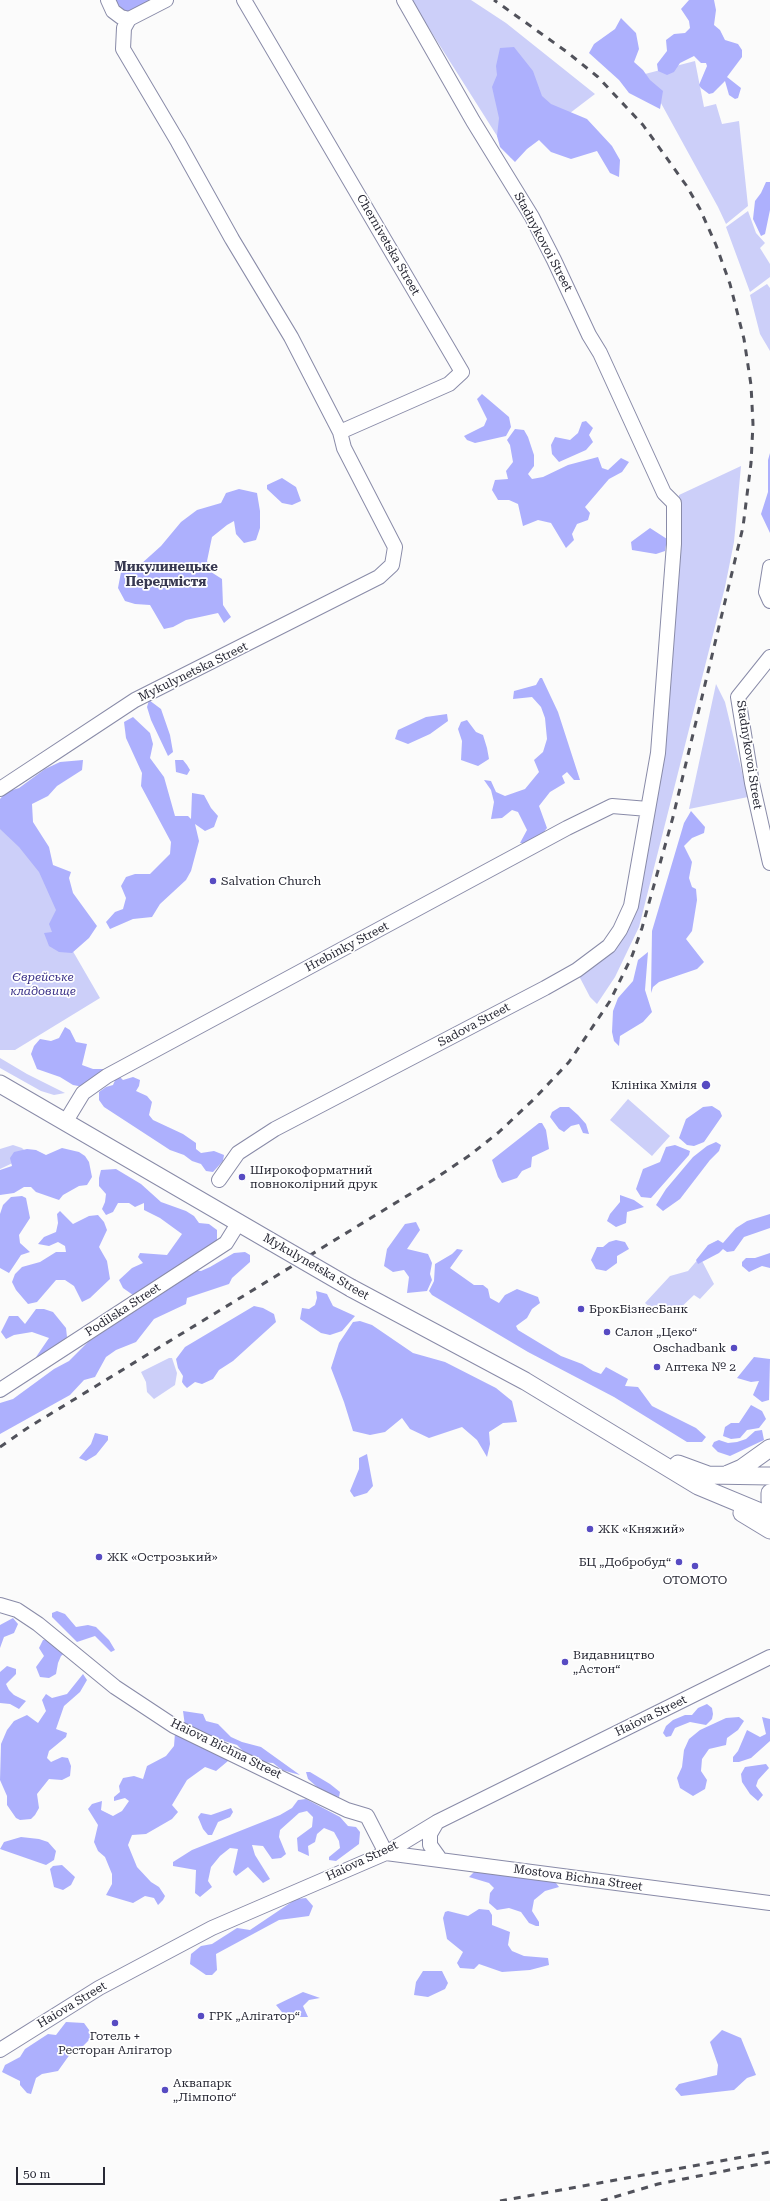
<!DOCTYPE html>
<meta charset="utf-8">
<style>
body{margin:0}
#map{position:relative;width:770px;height:2201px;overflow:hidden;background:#fbfbfb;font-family:"Roboto Serif",serif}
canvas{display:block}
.scale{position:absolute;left:16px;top:2167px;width:89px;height:18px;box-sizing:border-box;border:2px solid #282935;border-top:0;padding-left:5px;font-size:12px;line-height:14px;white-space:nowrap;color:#282935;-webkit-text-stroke:3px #fff;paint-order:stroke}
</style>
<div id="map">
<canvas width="770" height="2201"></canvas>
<div class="scale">50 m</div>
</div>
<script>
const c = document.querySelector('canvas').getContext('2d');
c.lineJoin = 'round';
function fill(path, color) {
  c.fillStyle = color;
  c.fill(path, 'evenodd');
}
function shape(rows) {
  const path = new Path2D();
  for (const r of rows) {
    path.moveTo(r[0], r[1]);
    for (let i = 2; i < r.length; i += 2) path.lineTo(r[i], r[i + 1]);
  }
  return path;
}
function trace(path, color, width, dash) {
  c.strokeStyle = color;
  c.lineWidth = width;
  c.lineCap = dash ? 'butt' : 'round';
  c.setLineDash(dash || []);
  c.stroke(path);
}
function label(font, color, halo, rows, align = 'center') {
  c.font = font + ' "Roboto Serif",serif';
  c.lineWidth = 3.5;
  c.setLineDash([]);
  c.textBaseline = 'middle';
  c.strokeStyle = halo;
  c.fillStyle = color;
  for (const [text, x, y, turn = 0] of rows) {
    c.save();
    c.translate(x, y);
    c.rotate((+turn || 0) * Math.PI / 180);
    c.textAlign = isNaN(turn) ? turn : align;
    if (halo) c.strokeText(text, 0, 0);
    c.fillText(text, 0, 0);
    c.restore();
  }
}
const green = shape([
 [411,0,471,0,506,23,595,94,511,158],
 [695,61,704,107,716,104,722,124,739,121,748,206,726,224,718,207,645,74],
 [748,211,756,233,765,243,760,248,770,264,770,277,750,292,726,227],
 [767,284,770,288,770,351,760,334,750,295],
 [741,466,734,542,725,587,639,927,615,977,597,1004,590,997,579,976,599,962,613,948,635,905,678,547,679,495],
 [716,684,725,702,748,797,689,809],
 [0,800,88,926,67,941,100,998,15,1050,0,1050],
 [0,1058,27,1074,65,1093,54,1095,41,1091,0,1068],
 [628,1099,670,1136,652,1156,610,1120],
 [13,1145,22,1148,26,1152,19,1160,0,1169,0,1149],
 [700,1257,714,1284,700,1299,694,1295,675,1313,657,1313,645,1303,670,1276,688,1271],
 [169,1358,172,1358,177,1373,175,1385,154,1399,147,1392,146,1382,141,1372]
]);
const forest = shape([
 [113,0,163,0,129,15],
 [689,0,714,0,716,10,714,25,720,30,725,40,738,44,742,50,742,57,727,77,741,88,738,98,735,99,729,95,725,81,713,93,709,94,701,88,699,85,707,66,706,63,701,63,694,56,680,63,674,72,667,75,658,71,657,64,667,51,666,40,674,34,685,33,690,28,689,21,681,9],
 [621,18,636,33,639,49,634,62,643,70,650,80,663,91,660,109,629,93,619,80,589,53,594,44,615,29],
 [514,47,533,71,542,96,551,104,587,119,612,146,620,160,619,177,610,173,597,151,571,159,551,152,539,140,527,149,515,162,500,147,497,136,499,118,492,87,497,75,496,66,500,48],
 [766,182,770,182,770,210,765,234,761,236,753,219,755,201,761,193],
 [482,394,509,417,511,427,506,436,475,443,467,440,464,436,484,426,487,419,477,399],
 [586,421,593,428,589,435,593,442,586,450,559,462,552,454,551,445,555,437,570,440,578,433,582,422],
 [515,429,524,430,528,437,534,455,534,466,528,474,532,479,543,477,568,465,598,457,602,468,608,470,621,458,629,462,622,472,609,479,585,507,590,513,588,520,577,524,572,534,574,540,566,548,551,523,538,520,523,526,518,504,509,500,498,500,492,490,495,480,508,479,506,471,513,462,510,445,507,440],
 [770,453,770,533,761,514,768,492,768,460],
 [282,478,296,487,301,501,292,505,282,503,267,489,267,485],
 [239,489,257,493,260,511,260,528,256,540,244,543,236,534,234,521,227,525,212,537,207,561,211,572,222,579,223,605,231,617,224,623,218,613,186,620,173,627,164,629,150,605,135,604,125,601,118,588,121,572,127,572,141,564,161,546,181,522,197,510,221,503,226,493],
 [650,528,667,539,665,551,656,554,632,550,631,542],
 [540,678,542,678,558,712,580,780,574,780,567,772,562,776,565,783,550,792,539,806,547,828,540,837,529,843,520,843,527,830,518,812,512,810,502,818,491,819,494,802,491,790,484,780,491,781,496,792,505,796,525,789,539,772,534,760,543,752,547,739,545,718,541,707,532,697,513,699,514,691,536,685],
 [149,700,161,709,170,735,173,752,168,756,151,720,147,707],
 [447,714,448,721,430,734,408,744,395,739,398,730,426,717],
 [133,717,150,733,153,744,150,758,164,777,175,816,188,816,191,819,192,793,204,795,211,808,218,816,214,827,205,831,195,824,199,841,191,871,186,880,160,904,152,917,133,919,110,929,106,922,115,912,123,909,126,898,121,886,126,877,135,874,150,874,170,854,171,842,141,786,142,773,126,738,124,722],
 [467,720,476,732,483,735,487,748,489,759,478,766,461,760,462,741,458,729,461,722],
 [83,760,82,770,57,786,48,796,32,804,33,822,49,847,53,865,71,872,69,878,73,893,97,926,89,938,72,953,59,952,49,946,44,933,52,932,49,924,56,910,39,872,19,847,0,829,0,799,6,792,19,788,45,769,60,762],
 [175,760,183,760,187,765,190,770,187,775,176,772],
 [691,811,705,827,704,833,692,838,684,846,692,862,689,878,692,887,696,889,697,900,692,931,686,939,704,962,697,969,659,982,653,987,651,993,652,931,684,823],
 [648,952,645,990,652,1012,643,1022,620,1036,619,1046,614,1041,612,1032,613,1011,618,998,633,981,638,960],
 [65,1027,70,1030,76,1042,87,1044,82,1065,93,1069,110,1069,94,1089,73,1085,60,1077,37,1069,31,1054,34,1046,40,1039,51,1041,59,1038],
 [120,1077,123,1080,133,1077,140,1080,139,1086,136,1091,147,1096,152,1102,149,1115,153,1120,183,1134,196,1143,196,1149,201,1153,214,1151,224,1155,223,1161,213,1172,206,1171,201,1164,192,1161,184,1155,170,1150,104,1107,99,1100,99,1092,106,1087,113,1085,116,1078],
 [712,1106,720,1111,722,1116,704,1142,694,1146,687,1145,679,1138,686,1119,703,1107],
 [560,1107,569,1107,578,1115,586,1124,589,1134,583,1133,579,1124,571,1126,564,1132,559,1129,550,1117,552,1112],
 [539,1123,542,1123,546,1130,549,1149,532,1157,531,1167,522,1171,517,1178,502,1183,498,1177,492,1160],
 [716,1142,721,1145,719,1151,710,1160,680,1199,663,1211,656,1205,666,1189,693,1157,707,1146],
 [675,1145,690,1151,689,1155,651,1198,641,1197,636,1189,643,1169,660,1162,666,1147],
 [62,1148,79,1152,85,1156,89,1162,92,1177,87,1185,79,1186,63,1195,59,1200,36,1192,31,1187,24,1187,14,1193,0,1195,0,1170,12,1166,10,1158,14,1152,27,1149,36,1150,46,1155],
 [116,1169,141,1184,161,1202,186,1211,194,1216,199,1223,209,1224,217,1230,217,1240,212,1247,133,1295,123,1288,119,1280,132,1268,143,1263,138,1257,140,1253,167,1255,182,1234,160,1218,144,1210,144,1203,135,1207,129,1203,118,1203,113,1212,106,1215,102,1209,105,1202,106,1194,99,1186,99,1178,101,1170],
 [620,1195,634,1200,644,1207,627,1212,626,1223,616,1227,607,1221,610,1214,620,1202],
 [22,1196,26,1198,30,1218,19,1235,20,1243,30,1252,21,1255,9,1273,0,1268,0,1214,3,1205,11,1197],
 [60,1211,73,1224,89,1216,98,1215,104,1222,107,1230,99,1247,107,1261,110,1279,90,1298,82,1302,74,1286,65,1280,56,1280,37,1302,28,1304,16,1290,12,1282,15,1274,22,1267,40,1262,56,1252,66,1252,65,1246,58,1242,49,1246,38,1244,44,1237,56,1232,58,1223,57,1214],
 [770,1214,770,1228,744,1237,734,1251,727,1252,723,1249,719,1253,698,1264,696,1260,708,1245,718,1240,723,1243,736,1228,747,1221],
 [416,1222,420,1230,407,1249,428,1254,432,1263,430,1274,432,1280,427,1291,407,1293,409,1277,404,1270,393,1272,384,1266,387,1249,405,1224],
 [616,1240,625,1242,629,1249,617,1256,617,1263,606,1271,596,1269,591,1260,597,1247,603,1247,609,1242],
 [457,1249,463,1250,450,1268,474,1285,483,1285,488,1289,490,1298,499,1303,505,1295,517,1289,538,1297,540,1303,532,1309,527,1318,516,1326,518,1330,561,1356,582,1364,593,1371,601,1374,606,1367,628,1379,625,1386,638,1387,652,1406,696,1428,706,1437,702,1442,687,1442,614,1397,528,1352,432,1295,429,1291,434,1281,435,1264,452,1254],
 [245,1252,250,1255,250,1262,232,1278,229,1284,187,1298,186,1304,154,1319,136,1342,116,1350,106,1357,95,1377,84,1380,70,1395,0,1434,0,1403,13,1399,54,1369,69,1361,88,1342,172,1287,194,1270,201,1271,210,1267,234,1253],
 [770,1253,770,1268,762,1266,749,1272,742,1266,742,1262,746,1258,755,1258],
 [316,1291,327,1294,333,1306,355,1316,342,1331,330,1335,321,1333,300,1319,302,1308,309,1309,315,1305,317,1298],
 [254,1306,263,1308,274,1314,276,1322,233,1361,219,1370,213,1379,202,1384,195,1382,187,1388,184,1385,182,1382,183,1376,178,1368,176,1359,185,1347],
 [36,1309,44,1309,53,1312,66,1328,67,1337,46,1355,36,1357,49,1338,32,1332,14,1335,6,1339,1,1332,9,1316,18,1316,25,1324],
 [360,1321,372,1325,413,1353,445,1362,496,1388,512,1401,517,1422,503,1423,489,1432,490,1444,487,1457,477,1440,462,1427,429,1438,410,1429,402,1418,385,1432,370,1435,353,1431,344,1402,331,1368,339,1343,353,1322],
 [754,1357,770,1359,769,1400,762,1402,753,1395,759,1381,751,1382,737,1378],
 [751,1405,762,1411,766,1419,759,1428,747,1430,740,1438,731,1439,723,1436,725,1427,731,1423,739,1423],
 [762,1430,764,1440,730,1456,718,1452,712,1446,714,1442,719,1440,728,1443,737,1442,746,1439,755,1431],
 [95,1433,108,1436,108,1440,96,1455,86,1461,79,1458,91,1444],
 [367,1454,373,1486,367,1493,354,1497,350,1491,359,1469,359,1458],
 [57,1611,65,1614,76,1627,88,1625,96,1627,109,1640,115,1650,111,1652,95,1636,77,1642,52,1617,52,1613],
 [13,1618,18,1624,14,1633,4,1637,0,1648,0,1625],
 [47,1639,65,1653,61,1656,58,1663,56,1674,49,1678,40,1677,36,1667,44,1656,39,1648,43,1640],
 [7,1666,16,1669,16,1674,6,1684,9,1690,14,1695,26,1701,19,1709,10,1704,0,1703,0,1672],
 [83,1674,87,1680,80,1692,64,1706,56,1729,67,1733,66,1737,49,1751,47,1758,51,1762,62,1757,68,1758,71,1766,70,1776,62,1780,49,1779,37,1794,39,1808,35,1815,31,1819,20,1820,16,1818,7,1805,7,1796,0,1780,1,1744,7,1730,14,1721,27,1715,38,1723,46,1711,42,1700,46,1694,52,1698,67,1694],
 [707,1704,712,1708,713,1714,712,1719,706,1725,690,1722,675,1728,671,1736,666,1737,663,1733,666,1726,673,1720,685,1715,692,1715,698,1708],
 [183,1711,203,1714,206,1721,218,1724,231,1737,242,1742,261,1747,300,1775,282,1770,273,1763,262,1762,247,1755,237,1745,218,1739,206,1739,185,1726],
 [739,1717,744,1721,738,1730,727,1738,726,1745,709,1749,702,1759,701,1771,707,1780,705,1789,693,1796,680,1788,677,1778,682,1767,684,1750,689,1739,700,1730,726,1718],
 [762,1717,770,1719,770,1741,751,1758,739,1762,733,1762,733,1757,738,1751,747,1730,760,1737,766,1734],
 [175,1733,216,1749,228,1761,216,1771,205,1767,187,1780,172,1805,178,1812,172,1819,146,1834,132,1835,128,1845,137,1867,151,1882,159,1887,165,1896,163,1900,158,1905,154,1898,145,1896,133,1903,106,1895,112,1884,112,1874,105,1857,98,1851,94,1842,98,1825,88,1809,92,1804,102,1801,101,1810,113,1816,122,1811,129,1801,125,1798,114,1801,114,1797,120,1792,119,1786,123,1778,134,1776,143,1779,147,1766,166,1756,174,1746],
 [766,1764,769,1768,758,1780,756,1786,763,1795,758,1801,750,1794,742,1782,741,1774,745,1767],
 [306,1772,310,1772,330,1784,340,1792,339,1797,325,1794,308,1779],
 [306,1799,340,1817,348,1826,356,1827,360,1832,359,1844,336,1861,329,1860,329,1857,340,1848,339,1841,334,1832,324,1828,317,1834,315,1842,308,1846,309,1856,298,1851,297,1838,312,1827,313,1817,307,1811,299,1813,280,1830,279,1837,286,1854,281,1858,272,1859,263,1846,252,1845,255,1855,270,1879,263,1883,248,1867,236,1876,233,1872,238,1849,230,1848,220,1856,211,1867,208,1881,212,1887,200,1897,195,1893,196,1870,173,1866,173,1862,192,1850,280,1815,292,1808,298,1800],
 [231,1808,233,1812,230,1817,218,1822,212,1835,208,1835,203,1829,198,1817,201,1813,211,1815],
 [21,1837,39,1839,48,1842,56,1851,54,1860,46,1865,0,1849,4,1842],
 [62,1865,75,1877,71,1885,63,1890,54,1887,50,1869,53,1866],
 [476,1870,495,1875,518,1875,535,1880,553,1879,559,1887,545,1891,534,1900,532,1911,539,1922,539,1926,536,1926,529,1923,521,1912,509,1908,497,1910,489,1903,490,1893,494,1888,489,1883,469,1877],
 [306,1898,313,1906,309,1916,279,1920,216,1954,217,1970,212,1975,206,1975,190,1964,191,1954,201,1946,212,1944,237,1928,250,1930,296,1899],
 [479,1909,489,1910,492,1915,492,1925,510,1932,508,1945,512,1951,524,1956,548,1958,549,1965,530,1970,502,1972,479,1964,474,1969,460,1968,457,1963,463,1952,447,1939,443,1918,445,1912,448,1911,468,1916],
 [423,1971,442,1971,448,1983,445,1989,428,1997,414,1995,416,1982],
 [303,1992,320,1998,309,2000,303,2006,308,2017,286,2017,276,2005],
 [66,2022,84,2023,92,2034,89,2040,83,2046,73,2050,58,2071,42,2074,36,2078,31,2094,27,2093,20,2085,20,2081,2,2072,5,2065,20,2057,25,2049,48,2034,56,2035],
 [722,2030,741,2038,756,2075,747,2078,734,2090,681,2096,675,2089,679,2084,717,2075,718,2065,710,2042]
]);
const minor = shape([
 [108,0,113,11,121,17,129,19,166,0],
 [129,19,124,28,123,49,178,142,232,239,291,337,340,432,449,384,462,372,244,0],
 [770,567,766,592,770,601],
 [770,657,738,697,752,783,770,863],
 [0,789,135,700,379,577,392,565,395,547,344,448,340,432],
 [66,1121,83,1093,107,1076,567,828,612,806,648,809],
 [219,1180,238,1153,275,1129,545,988,577,970,609,946,620,930,631,906,658,753,674,544,674,503,664,493,600,353,589,335,554,260,532,217,473,121,404,0],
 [0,1390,226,1243,239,1222],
 [0,1605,17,1610,38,1624,115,1687,174,1726,347,1810,367,1816,386,1853],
 [437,1822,430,1834,430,1845,440,1859],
 [386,1853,770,1903],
 [0,2050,99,1988,212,1928,386,1853,437,1822,770,1657]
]);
const major = shape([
 [0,1084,270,1241],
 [351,1288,525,1381,698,1486,770,1516],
 [678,1464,708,1475,770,1476],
 [728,1474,742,1468,770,1448],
 [770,1493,770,1501],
 [742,1513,770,1530]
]);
const rail = shape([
 [0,1447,29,1427,433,1180,470,1155,499,1132,534,1099,569,1062,610,1001,632,956,642,928,673,817,743,527,751,463,753,424,751,385,744,339,730,284,716,245,700,209,686,185,643,125,598,77,567,52,494,0],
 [500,2201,770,2152],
 [601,2201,658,2184,770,2162]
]);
const majorBridge = shape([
 [270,1241,351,1288]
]);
const markers = [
 [213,881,4,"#574bc2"],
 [706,1085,5,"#574bc2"],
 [242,1177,4,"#574bc2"],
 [581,1309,4,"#574bc2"],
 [607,1332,4,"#574bc2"],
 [734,1348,4,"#574bc2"],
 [657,1367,4,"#574bc2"],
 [590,1529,4,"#574bc2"],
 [99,1557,4,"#574bc2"],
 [679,1562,4,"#574bc2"],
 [695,1566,4,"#574bc2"],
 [565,1662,4,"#574bc2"],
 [201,2016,4,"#574bc2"],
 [115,2023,4,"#574bc2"],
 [165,2090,4,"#574bc2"]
];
const streetNames = [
 ["Stadnykovoi Street",543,242,62],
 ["Chernivetska Street",388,245,60],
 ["Mykulynetska Street",193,672,-26],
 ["Stadnykovoi Street",749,755,81],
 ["Hrebinky Street",347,947,-28],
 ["Sadova Street",474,1025,-28],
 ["Mykulynetska Street",316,1267,30],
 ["Podilska Street",123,1310,-33],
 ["Haiova Street",651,1716,-26],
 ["Haiova Bichna Street",226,1749,26],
 ["Haiova Street",362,1861,-25],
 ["Mostova Bichna Street",578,1878,8],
 ["Haiova Street",72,2005,-31]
];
const poiNames = [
 ["Salvation Church",221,881],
 ["Клініка Хміля",697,1085,"right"],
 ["Широкоформатний",250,1170],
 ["повноколірний друк",250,1184],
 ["БрокБізнесБанк",589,1309],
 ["Салон „Цеко“",615,1332],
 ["Oschadbank",726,1348,"right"],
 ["Аптека № 2",665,1367],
 ["ЖК «Княжий»",598,1529],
 ["ЖК «Острозький»",107,1557],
 ["БЦ „Добробуд“",671,1562,"right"],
 ["ОТОМОТО",695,1580,"center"],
 ["Видавництво",573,1655],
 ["„Астон“",573,1669],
 ["ГРК „Алігатор“",209,2016],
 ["Готель +",115,2036,"center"],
 ["Ресторан Алігатор",115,2050,"center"],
 ["Аквапарк",173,2083],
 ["„Лімпопо“",173,2097]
];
const parkNames = [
 ["Єврейське",43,977],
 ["кладовище",43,991]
];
const neighbourhoodNames = [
 ["Микулинецьке",166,567],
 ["Передмістя",166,582]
];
fill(green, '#cccff9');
fill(forest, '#adb0fd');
trace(minor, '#898ba8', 16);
trace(major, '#898ba8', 19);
trace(minor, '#fff', 14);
trace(major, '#fff', 17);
trace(rail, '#51525b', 3, [7, 7]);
trace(majorBridge, '#898ba8', 19, []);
trace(majorBridge, '#fff', 17);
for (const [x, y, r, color] of markers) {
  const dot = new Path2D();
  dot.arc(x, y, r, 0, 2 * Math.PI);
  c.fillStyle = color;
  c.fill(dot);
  trace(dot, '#fff', 1.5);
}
label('12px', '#282935', '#fff', streetNames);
label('12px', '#282935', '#fff', poiNames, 'left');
label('italic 12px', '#393087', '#fff', parkNames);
label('bold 13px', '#383951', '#fff', neighbourhoodNames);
</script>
